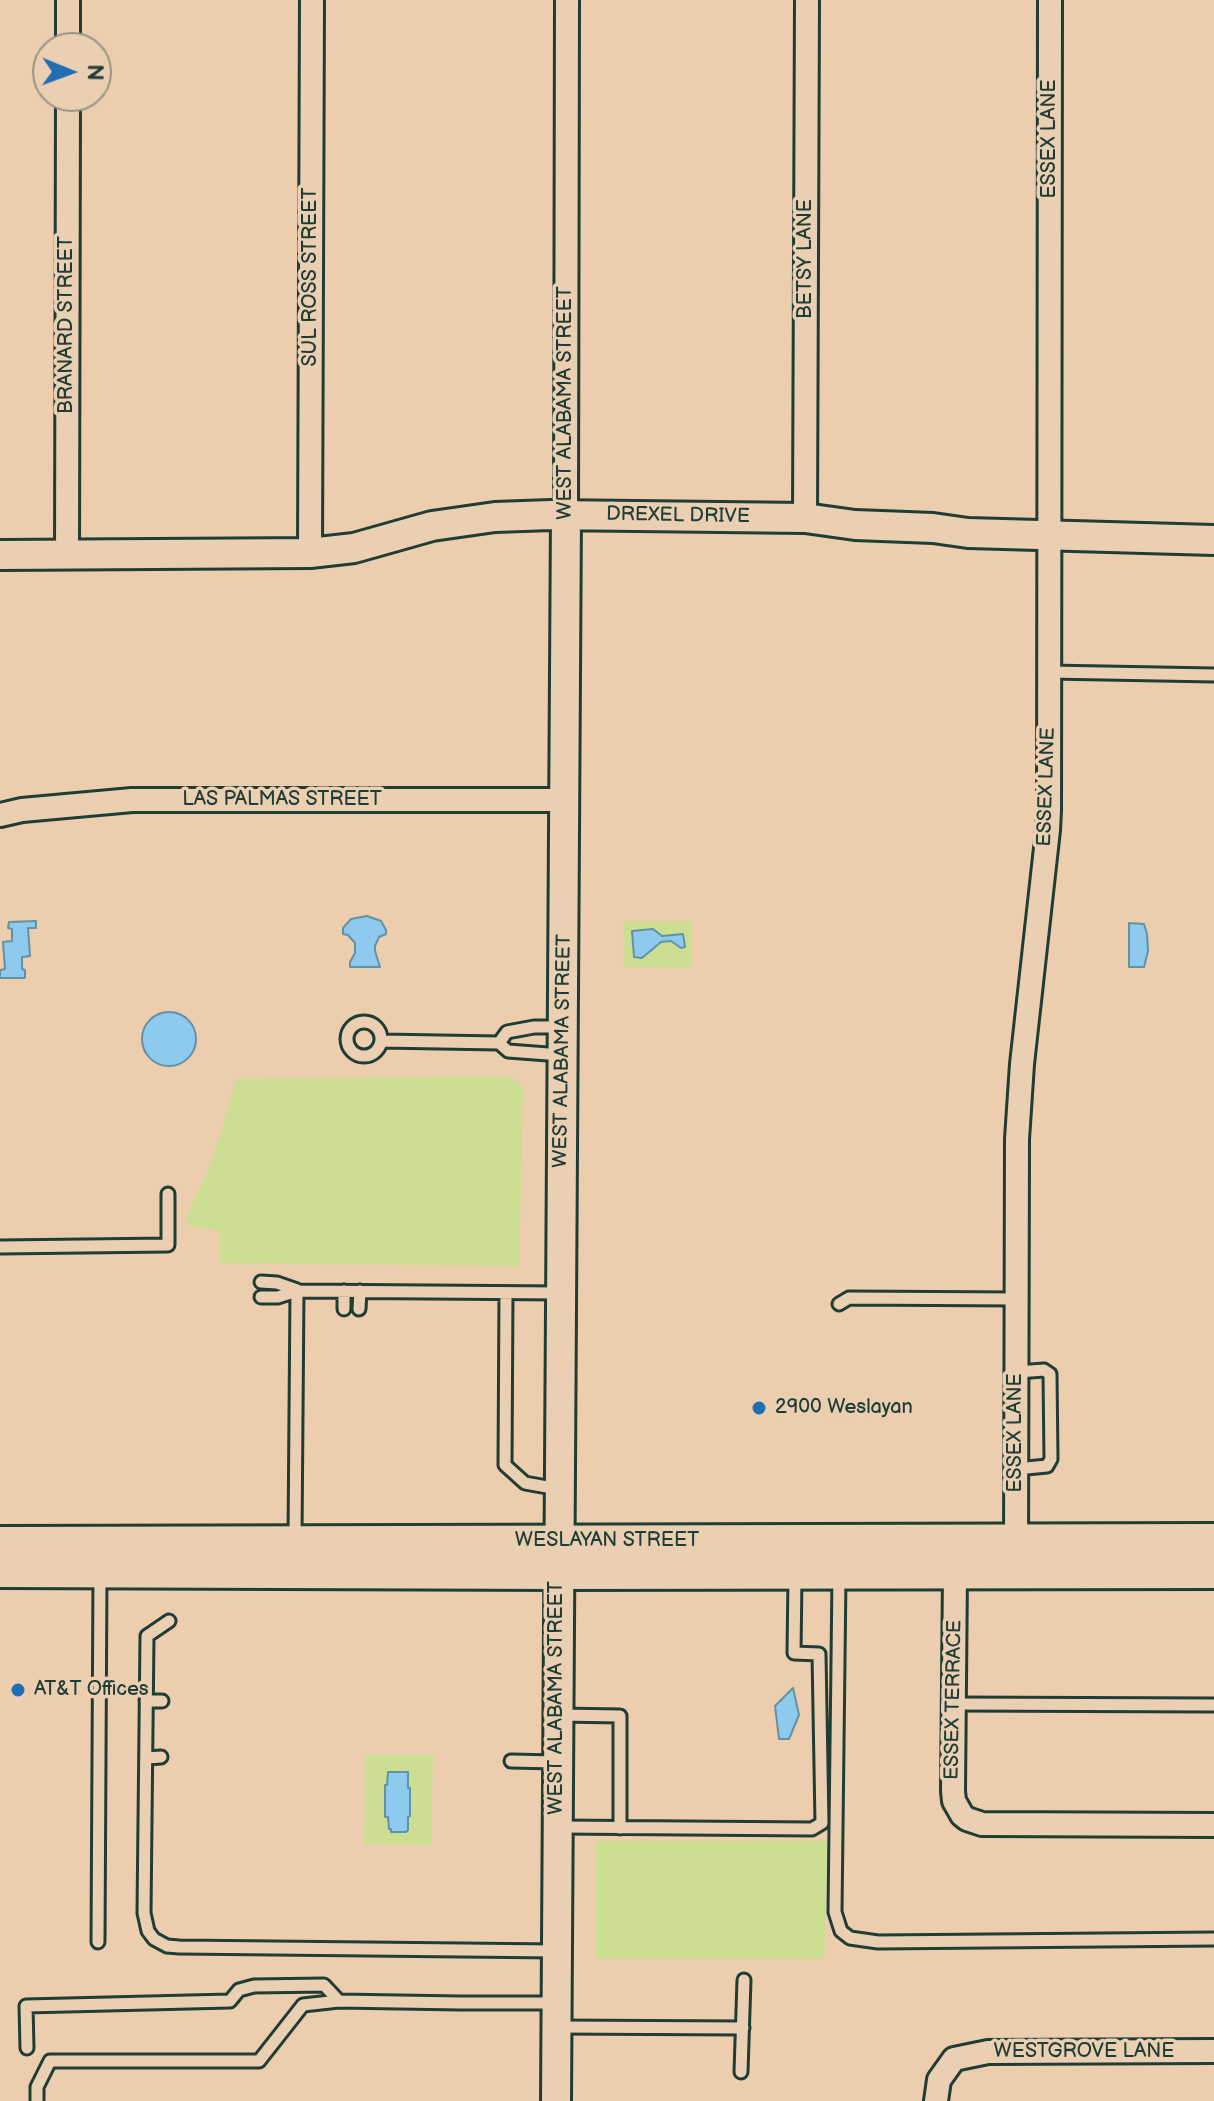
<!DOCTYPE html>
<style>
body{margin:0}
#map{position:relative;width:1214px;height:2101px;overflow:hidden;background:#eccdad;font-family:"Balsamiq Sans",sans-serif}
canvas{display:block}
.north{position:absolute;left:32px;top:32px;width:80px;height:80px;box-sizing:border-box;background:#ebcfb2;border:2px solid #999580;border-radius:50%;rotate:91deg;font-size:22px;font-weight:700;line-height:32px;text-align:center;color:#1f3d34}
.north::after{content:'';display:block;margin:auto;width:28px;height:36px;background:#1f6fb2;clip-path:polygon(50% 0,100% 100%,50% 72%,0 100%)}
</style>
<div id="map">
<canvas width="1214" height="2101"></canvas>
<div class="north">N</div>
</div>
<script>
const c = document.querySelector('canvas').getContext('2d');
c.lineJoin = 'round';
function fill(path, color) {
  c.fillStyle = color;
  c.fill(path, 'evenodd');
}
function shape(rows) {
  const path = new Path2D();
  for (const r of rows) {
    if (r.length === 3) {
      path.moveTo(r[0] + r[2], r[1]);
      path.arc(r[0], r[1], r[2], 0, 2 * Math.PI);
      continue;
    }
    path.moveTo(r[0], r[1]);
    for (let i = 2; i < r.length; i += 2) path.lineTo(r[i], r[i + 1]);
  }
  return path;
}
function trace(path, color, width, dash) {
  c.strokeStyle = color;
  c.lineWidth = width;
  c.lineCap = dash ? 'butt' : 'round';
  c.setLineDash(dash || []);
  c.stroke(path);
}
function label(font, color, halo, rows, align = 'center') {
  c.font = font + ' "Balsamiq Sans",sans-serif';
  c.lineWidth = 7;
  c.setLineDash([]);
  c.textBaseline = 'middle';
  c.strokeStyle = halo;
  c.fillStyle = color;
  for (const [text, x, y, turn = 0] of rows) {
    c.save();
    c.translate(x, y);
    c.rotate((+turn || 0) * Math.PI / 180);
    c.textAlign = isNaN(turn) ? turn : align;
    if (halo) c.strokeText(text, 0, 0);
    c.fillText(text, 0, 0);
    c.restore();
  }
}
const green = shape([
 [623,921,692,921,692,968,623,967],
 [509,1076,523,1088,519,1266,219,1263,219,1230,193,1228,185,1219,208,1170,224,1124,236,1079],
 [366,1755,433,1755,431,1845,364,1844],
 [595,1841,828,1841,824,1959,595,1959]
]);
const water = shape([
 [367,916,381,921,386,930,386,934,379,937,375,946,375,951,380,967,350,967,350,962,355,953,355,943,348,935,343,934,343,928,351,919,367,916],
 [36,921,36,928,28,928,30,956,22,957,22,969,25,970,25,978,0,978,0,970,5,969,3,942,12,941,12,929,8,928,9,922,36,921],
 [1129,923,1144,924,1147,934,1148,951,1144,967,1129,967,1129,923],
 [653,929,662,936,683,934,685,947,681,948,671,941,661,942,642,958,634,957,632,931,653,929],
 [169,1039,27],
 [793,1688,799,1715,789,1739,779,1739,775,1706,793,1688],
 [388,1772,408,1772,408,1788,410,1788,410,1816,408,1817,408,1830,406,1832,391,1832,391,1829,389,1829,388,1817,385,1817,385,1785,387,1785,388,1772]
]);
const service = shape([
 [1049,672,1214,675],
 [364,1039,17],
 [381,1041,499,1043,508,1051,561,1055],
 [499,1043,507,1032,534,1027,561,1027],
 [0,1247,168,1245,168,1194],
 [261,1282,277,1283,297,1290],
 [506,1293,505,1465,525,1483,558,1489],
 [261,1297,278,1297,297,1291,560,1293],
 [839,1304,849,1298,1017,1299],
 [344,1309,344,1291],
 [359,1309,360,1291],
 [1016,1469,1047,1466,1051,1459,1050,1374,1044,1370,1017,1372],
 [295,1538,297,1291],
 [839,1577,835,1912,841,1931,850,1938,878,1942,1214,1939],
 [169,1621,147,1636,144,1913,148,1931,154,1939,167,1946,179,1947,556,1951],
 [146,1701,162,1701],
 [954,1704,1214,1705],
 [558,1715,620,1716,620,1828],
 [146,1758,161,1757],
 [511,1761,556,1762],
 [559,1827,812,1829,822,1823,819,1654,794,1653,795,1577],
 [98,1942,100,1575],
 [556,2027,743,2028],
 [27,2048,26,2006,230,2001,239,1990,254,1986,324,1985,339,2001],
 [741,2072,744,1980],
 [37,2101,37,2087,50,2061,259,2061,303,2005,339,2001,460,2003,555,2003]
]);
const minor = shape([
 [68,48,68,0],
 [566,515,567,0],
 [805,518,807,0],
 [310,553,312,0],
 [67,555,68,96],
 [0,815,22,810,132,800,565,800],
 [1016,1555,1017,1139,1022,1064,1048,830,1049,810,1050,0],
 [955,1572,953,1791,954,1801,962,1815,967,1819,982,1824,1214,1825],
 [936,2101,939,2080,954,2059,988,2052,1214,2051]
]);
const tertiary = shape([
 [0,555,310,553,354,548,432,526,495,517,551,515,805,518,855,525,933,528,968,533,1214,540],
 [556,2101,566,515]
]);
const secondary = shape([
 [0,1543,1214,1540],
 [0,1571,558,1573,1214,1572]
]);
const markers = [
 [759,1408,8,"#1f6fb2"],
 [18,1690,8,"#1f6fb2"]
];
const streetNames = [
 ["ESSEX LANE",1050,139,-90],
 ["BETSY LANE",806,259,-90],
 ["SUL ROSS STREET",311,277,-90],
 ["BRANARD STREET",67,325,-90],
 ["WEST ALABAMA STREET",566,403,-90],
 ["DREXEL DRIVE",678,516,1],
 ["ESSEX LANE",1047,787,-88],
 ["LAS PALMAS STREET",282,800],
 ["WEST ALABAMA STREET",563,1051,-89],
 ["ESSEX LANE",1016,1433,-90],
 ["WESLAYAN STREET",607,1541],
 ["WEST ALABAMA STREET",557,1698,-90],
 ["ESSEX TERRACE",954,1700,-89],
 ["WESTGROVE LANE",1084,2052]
];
const poiNames = [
 ["2900 Weslayan",775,1408],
 ["AT&T Offices",34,1690]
];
fill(green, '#cbde92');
fill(water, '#8ecaee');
trace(water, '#6292a4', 2);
trace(service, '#1f3d34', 17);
trace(minor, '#1f3d34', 28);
trace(tertiary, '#1f3d34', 34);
trace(secondary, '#1f3d34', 38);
trace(service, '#ebcfb2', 11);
trace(minor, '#ebcfb2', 22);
trace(tertiary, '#ebcfb2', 28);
trace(secondary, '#ebcfb2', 32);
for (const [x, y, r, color] of markers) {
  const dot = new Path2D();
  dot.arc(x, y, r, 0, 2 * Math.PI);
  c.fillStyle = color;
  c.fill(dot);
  trace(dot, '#ebcfb2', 3);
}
label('20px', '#1f3d34', '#ebcfb2', streetNames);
label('20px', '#1f3d34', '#ebcfb2', poiNames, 'left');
</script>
